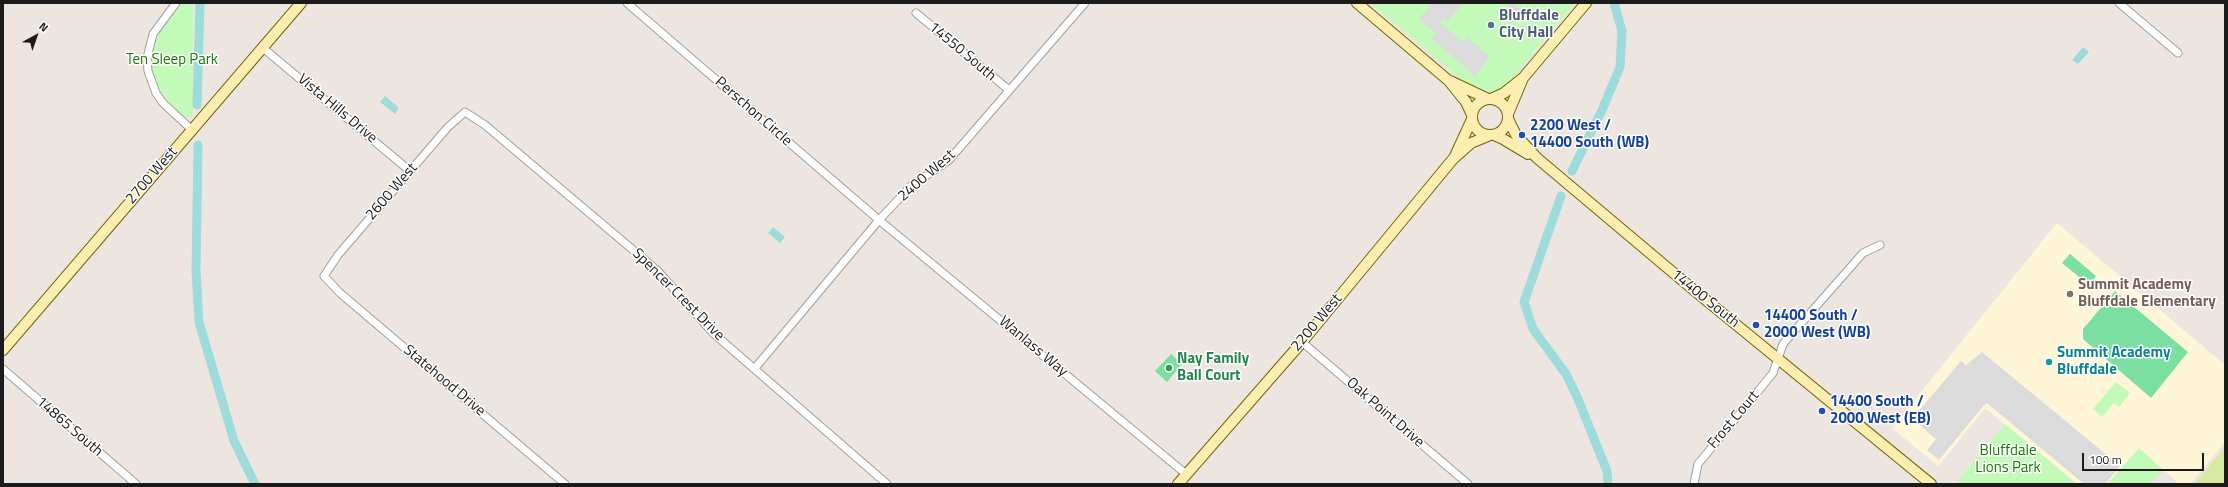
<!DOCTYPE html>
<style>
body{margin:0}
#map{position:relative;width:2228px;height:487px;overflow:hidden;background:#ede6e0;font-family:"Titillium Web",sans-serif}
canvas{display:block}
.frame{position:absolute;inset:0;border:4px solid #1b1b1b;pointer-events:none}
.north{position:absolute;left:16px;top:16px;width:40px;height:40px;-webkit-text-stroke:3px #fff;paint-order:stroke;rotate:40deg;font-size:11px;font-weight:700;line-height:16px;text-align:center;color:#1b1b1b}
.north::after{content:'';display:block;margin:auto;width:14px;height:18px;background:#1b1b1b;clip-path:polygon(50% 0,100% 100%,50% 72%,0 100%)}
.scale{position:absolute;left:2082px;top:453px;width:122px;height:18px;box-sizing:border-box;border:2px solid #1b1b1b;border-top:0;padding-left:5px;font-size:12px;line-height:14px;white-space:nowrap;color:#1b1b1b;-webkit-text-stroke:3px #fff;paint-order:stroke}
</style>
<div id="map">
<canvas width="2228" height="487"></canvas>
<div class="frame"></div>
<div class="north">N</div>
<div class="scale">100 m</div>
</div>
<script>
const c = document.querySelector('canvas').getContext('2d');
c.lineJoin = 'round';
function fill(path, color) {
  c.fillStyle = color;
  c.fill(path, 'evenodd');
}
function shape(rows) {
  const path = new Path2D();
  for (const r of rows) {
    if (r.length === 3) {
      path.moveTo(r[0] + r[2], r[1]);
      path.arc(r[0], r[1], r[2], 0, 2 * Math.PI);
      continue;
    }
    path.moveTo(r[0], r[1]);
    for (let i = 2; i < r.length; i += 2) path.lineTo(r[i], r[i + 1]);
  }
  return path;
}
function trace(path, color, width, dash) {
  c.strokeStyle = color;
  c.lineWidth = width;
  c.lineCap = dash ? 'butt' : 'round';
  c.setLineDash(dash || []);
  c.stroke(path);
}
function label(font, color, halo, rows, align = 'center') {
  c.font = font + ' "Titillium Web",sans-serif';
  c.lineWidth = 3;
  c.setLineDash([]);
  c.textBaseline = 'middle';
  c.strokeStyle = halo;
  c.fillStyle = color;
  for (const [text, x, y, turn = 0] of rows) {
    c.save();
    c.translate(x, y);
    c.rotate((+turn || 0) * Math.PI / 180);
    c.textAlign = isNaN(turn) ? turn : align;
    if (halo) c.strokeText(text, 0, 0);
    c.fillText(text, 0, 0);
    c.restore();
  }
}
const education = shape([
 [2057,223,2225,365,2225,442,2190,484,2179,484,2139,448,2107,484,2077,484,1985,408,1938,466,1892,428]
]);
const grass = shape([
 [2225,447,2225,484,2194,484]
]);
const park = shape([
 [180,3,193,3,193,117,184,117,171,105,160,91,153,73,151,59,155,42,163,26],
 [1370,3,1575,3,1522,66,1514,79,1506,88,1489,92,1464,82],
 [2116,382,2130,393,2119,407,2114,403,2102,417,2093,409],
 [2005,424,2077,484,1959,484,1957,482],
 [2139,448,2163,470,2151,484,2107,484]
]);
const pitch = shape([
 [2070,254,2096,276,2089,285,2062,263],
 [2115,291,2188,352,2151,398,2083,339,2083,329],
 [1171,354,1182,364,1167,382,1155,371]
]);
const parking = shape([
 [1432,3,1463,3,1448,21,1444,18,1440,22,1462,42,1468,38,1490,57,1475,76,1432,39,1435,33,1419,19],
 [1510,3,1514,3,1528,15,1524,21,1508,7],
 [1982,352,2120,466,2105,484,2084,484,1987,403,1984,405,1939,460,1927,450,1936,439,1912,419,1961,361,1966,365]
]);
const water = shape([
 [2083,47,2089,52,2078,64,2072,60],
 [385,96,399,108,395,114,380,102],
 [773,227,785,237,780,243,768,233]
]);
const canal = shape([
 [197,105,200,3],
 [198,145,196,271,199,322,234,441,255,484],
 [1572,171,1603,108,1620,67,1622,31,1614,3],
 [1561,196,1524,302,1533,329,1566,374,1578,399,1607,471,1608,484]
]);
const street = shape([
 [176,3,153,34,147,58,148,71,156,93,163,103,192,130],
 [627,3,879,220,1186,474],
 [2119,3,2178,53],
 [916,13,1009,90],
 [263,48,410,171],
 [1302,342,1468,484],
 [755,368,879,220,911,186,949,160,1085,3],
 [3,369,136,484],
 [565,484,340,293,324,276,338,255,448,127,465,112,485,125,658,271,713,333,887,484],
 [1694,484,1698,464,1773,373,1783,344,1863,253,1880,245]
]);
const secondary = shape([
 [1357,3,1449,81,1466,102,1472,115],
 [1450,81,1488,99],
 [1490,117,18],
 [1491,99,1504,93,1523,78,1586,3],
 [1508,114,1523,78],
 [1508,119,1516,135,1537,158,1695,291,1931,484],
 [1494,135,1503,139,1528,154],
 [1455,156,1472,119],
 [3,350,301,3],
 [1178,484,1302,342,1453,159,1471,143,1488,136]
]);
const markers = [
 [1491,25,4,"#5c6f8a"],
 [1522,135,4,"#1a4fb4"],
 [2070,294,4,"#8d6e63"],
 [1756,325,4,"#1a4fb4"],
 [2049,362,4,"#0f9aa8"],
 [1169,368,4,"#2e9e5b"],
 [1822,411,4,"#1a4fb4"]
];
const serviceNames = [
 ["Bluffdale",1499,16],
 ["City Hall",1499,33]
];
const streetNames = [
 ["14550 South",962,52,40],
 ["Vista Hills Drive",337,109,40],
 ["Perschon Circle",753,112,41],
 ["2700 West",152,176,-49],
 ["2400 West",927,176,-41],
 ["2600 West",392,192,-49],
 ["Spencer Crest Drive",678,295,45],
 ["14400 South",1705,299,39],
 ["2200 West",1317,323,-50],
 ["Wanlass Way",1033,347,40],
 ["Statehood Drive",444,381,40],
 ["Oak Point Drive",1385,413,41],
 ["Frost Court",1734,420,-50],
 ["14865 South",69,427,41]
];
const parkNames = [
 ["Ten Sleep Park",172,60],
 ["Bluffdale",2008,451],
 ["Lions Park",2008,468]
];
const transitNames = [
 ["2200 West /",1530,126],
 ["14400 South (WB)",1530,143],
 ["14400 South /",1764,316],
 ["2000 West (WB)",1764,333],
 ["14400 South /",1830,402],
 ["2000 West (EB)",1830,419]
];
const educationNames = [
 ["Summit Academy",2078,285],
 ["Bluffdale Elementary",2078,302]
];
const cultureNames = [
 ["Summit Academy",2057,353],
 ["Bluffdale",2057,370]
];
const leisureNames = [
 ["Nay Family",1177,359],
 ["Ball Court",1177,376]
];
fill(education, '#fff6d7');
fill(grass, '#d6eaa3');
fill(park, '#c3faba');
fill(pitch, '#7bdfa2');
fill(parking, '#dbdbdb');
fill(water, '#9edcdc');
trace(canal, '#9edcdc', 9);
trace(street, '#9f9f9f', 9);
trace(secondary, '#726502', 12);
trace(street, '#fff', 7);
trace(secondary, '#fbeeb0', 10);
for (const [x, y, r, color] of markers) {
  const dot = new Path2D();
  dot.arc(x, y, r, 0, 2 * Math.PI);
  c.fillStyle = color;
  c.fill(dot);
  trace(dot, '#fff', 1.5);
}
label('bold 15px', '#4e5e75', '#fff', serviceNames, 'left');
label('15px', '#1b1b1b', '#fff', streetNames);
label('15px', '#187908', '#fff', parkNames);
label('bold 15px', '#164399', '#fff', transitNames, 'left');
label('bold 15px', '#785e54', '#fff', educationNames, 'left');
label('bold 15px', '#0d838f', '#fff', cultureNames, 'left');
label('bold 15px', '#27864d', '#fff', leisureNames, 'left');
</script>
